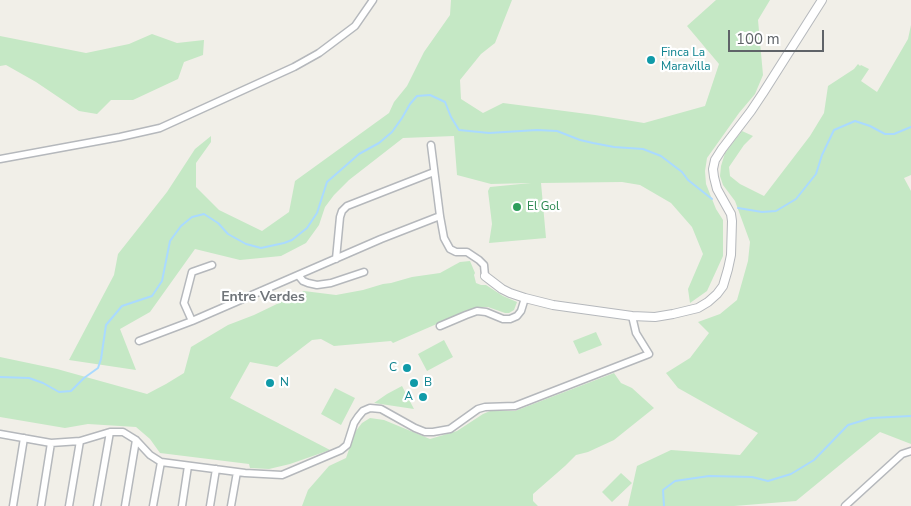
<!DOCTYPE html>
<style>
body{margin:0}
#map{position:relative;width:911px;height:506px;overflow:hidden;background:#f1efe8;font-family:"Nunito Sans",sans-serif}
canvas{display:block}
.scale{position:absolute;left:728px;top:30px;width:96px;height:22px;box-sizing:border-box;border:2px solid #5f6368;border-top:0;padding-left:6px;font-size:15px;line-height:18px;white-space:nowrap;color:#5f6368;-webkit-text-stroke:4px #fff;paint-order:stroke}
</style>
<div id="map">
<canvas width="911" height="506"></canvas>
<div class="scale">100 m</div>
</div>
<script>
const c = document.querySelector('canvas').getContext('2d');
c.lineJoin = 'round';
function fill(path, color) {
  c.fillStyle = color;
  c.fill(path, 'evenodd');
}
function shape(rows) {
  const path = new Path2D();
  for (const r of rows) {
    path.moveTo(r[0], r[1]);
    for (let i = 2; i < r.length; i += 2) path.lineTo(r[i], r[i + 1]);
  }
  return path;
}
function trace(path, color, width, dash) {
  c.strokeStyle = color;
  c.lineWidth = width;
  c.lineCap = dash ? 'butt' : 'round';
  c.setLineDash(dash || []);
  c.stroke(path);
}
function label(font, color, halo, rows, align = 'center') {
  c.font = font + ' "Nunito Sans",sans-serif';
  c.lineWidth = 4.5;
  c.setLineDash([]);
  c.textBaseline = 'middle';
  c.strokeStyle = halo;
  c.fillStyle = color;
  for (const [text, x, y, turn = 0] of rows) {
    c.save();
    c.translate(x, y);
    c.rotate((+turn || 0) * Math.PI / 180);
    c.textAlign = isNaN(turn) ? turn : align;
    if (halo) c.strokeText(text, 0, 0);
    c.fillText(text, 0, 0);
    c.restore();
  }
}
const green = shape([
 [451,0,512,0,495,43,481,54,460,80,461,99,483,113,503,103,595,115,644,123,705,106,719,64,687,26,716,0,770,0,758,20,763,75,755,94,739,113,707,158,705,171,706,184,716,209,723,220,723,256,707,291,690,303,688,289,703,254,692,227,671,203,640,185,622,182,541,183,546,238,489,243,492,224,488,191,490,187,531,183,491,184,457,175,454,136,403,138,349,180,334,195,325,207,319,225,306,243,281,256,240,260,195,249,150,312,120,329,136,370,69,360,114,275,118,254,167,192,195,149,211,136,211,142,196,163,196,187,219,210,262,231,289,212,295,181,389,113,394,102,407,86,424,52,450,15],
 [911,25,911,175,904,178,911,191,911,444,880,432,796,501,734,506,628,506,637,466,671,450,740,455,758,433,678,388,666,373,690,358,709,333,698,322,720,314,737,300,748,261,750,242,735,201,723,185,720,176,721,166,725,153,742,131,753,136,744,145,729,167,730,176,740,184,764,196,810,136,824,113,828,86,854,69,858,64,860,66,861,65,869,69,861,81,877,92,908,39],
 [152,34,177,43,204,40,203,55,184,62,178,79,133,100,111,100,97,114,79,111,36,82,6,65,0,66,0,36,86,53,129,44],
 [470,261,475,273,474,275,476,283,481,285,486,285,503,296,517,302,514,310,509,313,505,313,488,307,480,307,462,313,393,343,391,341,334,346,321,339,312,340,277,367,250,362,230,398,330,450,290,464,269,469,250,468,249,464,160,453,150,439,136,427,88,424,65,428,0,417,0,357,57,369,147,394,166,384,184,373,191,347,228,325,254,315,304,291,336,295,363,290,383,284,391,283,412,277,440,273,460,262],
 [596,332,602,345,579,354,573,341],
 [444,340,453,357,427,371,418,354],
 [614,373,621,383,632,388,654,408,614,440,588,452,576,455,565,466,533,494,533,501,538,506,302,506,308,490,329,466,346,458,355,432,362,423,370,418,384,420,430,439,457,431,483,414,490,411,515,411],
 [402,386,414,409,374,403,387,394],
 [335,388,355,398,341,425,321,414],
 [621,473,632,483,612,502,602,492]
]);
const stream = shape([
 [738,208,762,212,776,211,796,199,816,174,822,155,834,130,855,121,870,126,885,134,894,134,911,127],
 [0,377,29,378,43,383,59,392,71,391,84,378,98,368,101,359,106,325,122,306,152,296,162,281,170,241,181,226,192,217,204,214,218,223,228,234,246,244,261,248,284,243,292,240,307,228,317,213,327,182,359,154,379,143,392,132,402,118,410,104,417,96,430,95,445,102,451,117,459,130,489,133,537,130,557,131,580,140,593,143,614,147,643,149,661,156,682,172,688,180,712,199],
 [664,506,663,490,675,481,709,476,752,477,768,481,791,474,814,460,848,425,871,418,911,416]
]);
const minor = shape([
 [431,145,440,216],
 [0,159,120,137,160,128,294,67,319,53,355,26,373,0],
 [336,259,340,217,342,211,347,206,434,172],
 [298,275,303,281,308,283,317,285,331,283,364,272],
 [192,321,184,303,192,272,212,265],
 [440,326,466,315,477,311,486,312,503,319,510,319,517,316,521,311,525,298],
 [139,341,192,321,381,239,440,216,444,238,450,249,456,252,467,252,479,260,484,265,485,276],
 [0,434,51,443,80,441,110,432,123,432,136,440,150,455,161,462,245,473,282,475,341,450,347,445,354,423,358,417,363,411,370,408,381,409,415,428,425,432,433,432,450,429,478,409,485,407,515,406,649,354,636,333,632,316],
 [13,506,24,438],
 [41,506,51,443],
 [69,506,80,441],
 [97,506,110,432],
 [125,506,136,440],
 [153,506,161,462],
 [182,506,188,466],
 [210,506,216,469],
 [231,506,237,472],
 [845,506,902,454,911,451]
]);
const tertiary = shape([
 [485,276,502,289,510,293,525,298,553,305,632,316,655,317,673,314,698,308,708,302,717,294,723,286,728,269,731,255,732,221,731,214,717,189,714,177,713,169,715,160,722,149,751,111,763,93,822,0]
]);
const markers = [
 [651,60,5,"#0f9aa8"],
 [517,207,5,"#2e9e5b"],
 [407,368,5,"#0f9aa8"],
 [270,383,5,"#0f9aa8"],
 [414,383,5,"#0f9aa8"],
 [423,397,5,"#0f9aa8"]
];
const cultureNames = [
 ["Finca La",661,53],
 ["Maravilla",661,67],
 ["C",397,368,"right"],
 ["N",280,383],
 ["B",424,383],
 ["A",413,397,"right"]
];
const leisureNames = [
 ["El Gol",527,207]
];
const neighbourhoodNames = [
 ["Entre Verdes",263,298]
];
fill(green, '#c5e8c5');
trace(stream, '#aadaff', 2);
trace(minor, '#b5b8bc', 9);
trace(tertiary, '#b5b8bc', 10);
trace(minor, '#fff', 6);
trace(tertiary, '#fff', 8);
for (const [x, y, r, color] of markers) {
  const dot = new Path2D();
  dot.arc(x, y, r, 0, 2 * Math.PI);
  c.fillStyle = color;
  c.fill(dot);
  trace(dot, '#fff', 2);
}
label('12px', '#0d838f', '#fff', cultureNames, 'left');
label('12px', '#27864d', '#fff', leisureNames, 'left');
label('bold 14px', '#70757a', '#fff', neighbourhoodNames);
</script>
